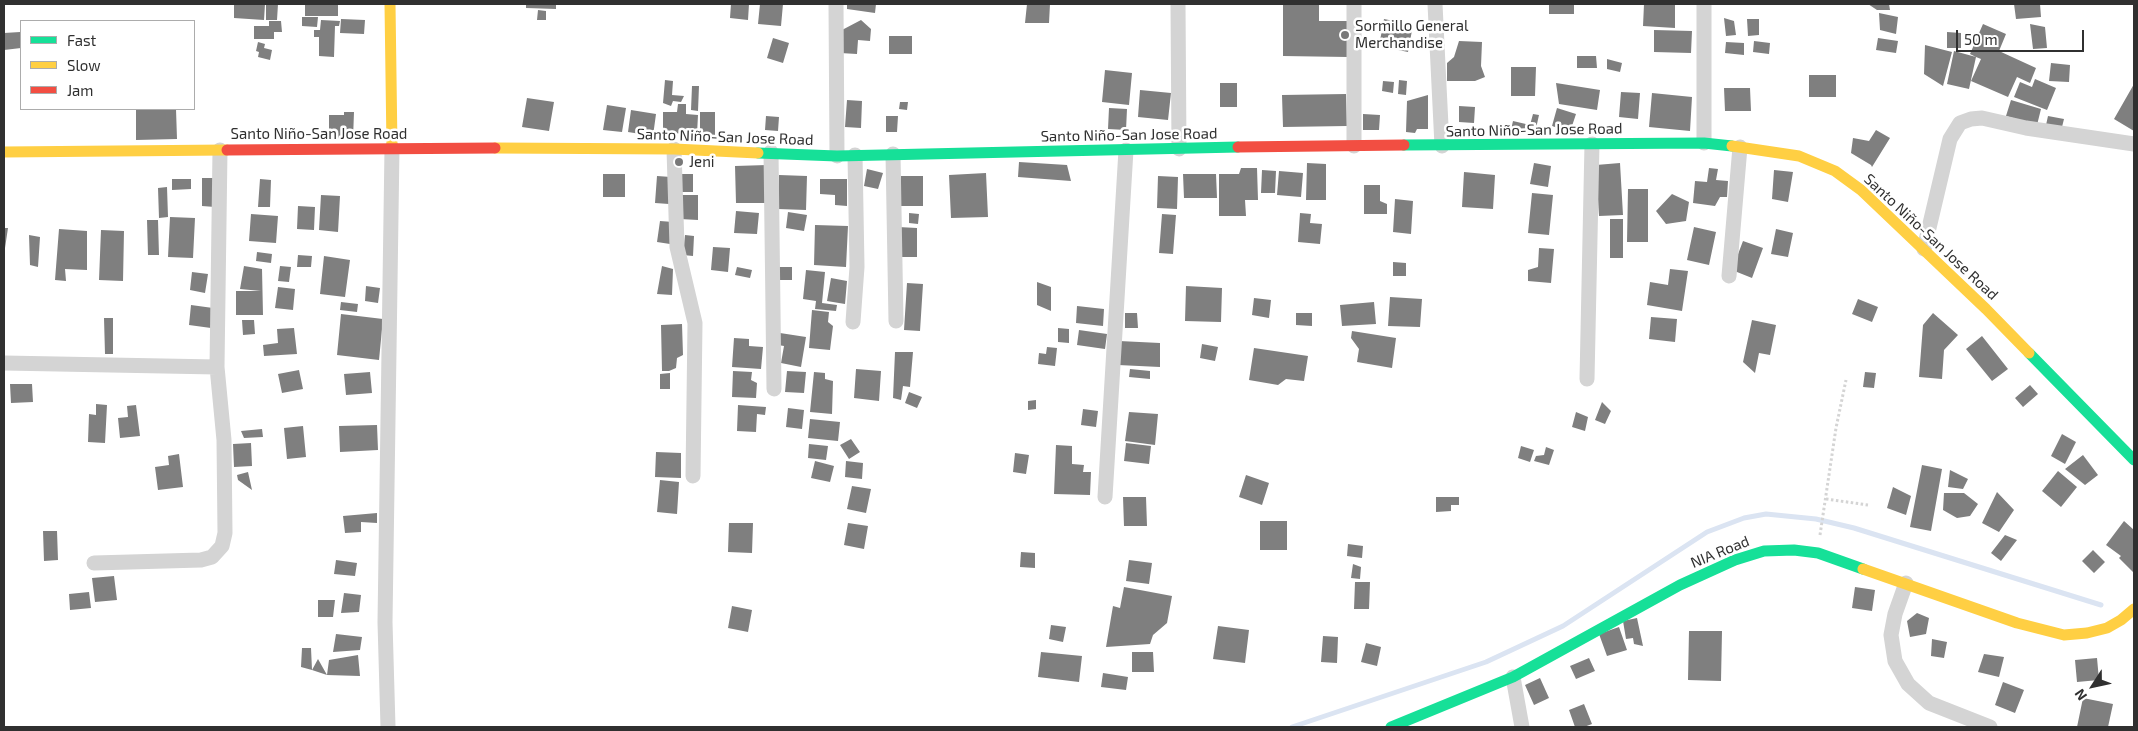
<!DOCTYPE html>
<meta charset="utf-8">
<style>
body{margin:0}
#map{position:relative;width:2138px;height:731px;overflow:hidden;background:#fff;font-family:"Exo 2",sans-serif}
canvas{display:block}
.frame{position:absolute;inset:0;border:5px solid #303030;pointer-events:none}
.legend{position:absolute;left:20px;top:20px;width:175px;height:90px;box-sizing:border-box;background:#fff;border:1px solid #acacac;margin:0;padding:6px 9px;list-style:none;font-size:15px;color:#303030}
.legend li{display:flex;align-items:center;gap:10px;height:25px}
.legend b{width:25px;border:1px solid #acacac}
.north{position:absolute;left:2068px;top:661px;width:50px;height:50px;-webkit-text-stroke:4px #fff;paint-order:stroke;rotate:235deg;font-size:14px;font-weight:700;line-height:20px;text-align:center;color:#303030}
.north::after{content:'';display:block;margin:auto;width:18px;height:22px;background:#303030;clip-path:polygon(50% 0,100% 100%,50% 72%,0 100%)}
.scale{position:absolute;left:1956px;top:30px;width:128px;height:22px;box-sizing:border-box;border:2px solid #303030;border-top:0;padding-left:6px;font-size:15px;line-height:18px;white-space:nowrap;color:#303030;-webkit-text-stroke:4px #fff;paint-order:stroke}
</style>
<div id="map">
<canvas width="2138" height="731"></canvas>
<div class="frame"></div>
<ul class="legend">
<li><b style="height:6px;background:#16e098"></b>Fast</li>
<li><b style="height:6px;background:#ffcf43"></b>Slow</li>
<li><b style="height:6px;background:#f24e42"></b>Jam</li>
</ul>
<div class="north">N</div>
<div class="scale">50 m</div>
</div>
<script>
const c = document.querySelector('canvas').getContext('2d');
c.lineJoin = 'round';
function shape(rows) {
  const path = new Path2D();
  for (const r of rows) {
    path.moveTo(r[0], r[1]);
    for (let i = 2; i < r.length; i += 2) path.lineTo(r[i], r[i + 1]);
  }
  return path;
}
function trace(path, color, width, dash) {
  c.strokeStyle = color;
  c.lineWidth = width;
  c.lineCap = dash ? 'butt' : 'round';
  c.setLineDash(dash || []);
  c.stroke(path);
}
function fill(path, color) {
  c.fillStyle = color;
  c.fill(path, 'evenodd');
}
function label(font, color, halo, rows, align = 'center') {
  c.font = font + ' "Exo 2",sans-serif';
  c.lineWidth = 5;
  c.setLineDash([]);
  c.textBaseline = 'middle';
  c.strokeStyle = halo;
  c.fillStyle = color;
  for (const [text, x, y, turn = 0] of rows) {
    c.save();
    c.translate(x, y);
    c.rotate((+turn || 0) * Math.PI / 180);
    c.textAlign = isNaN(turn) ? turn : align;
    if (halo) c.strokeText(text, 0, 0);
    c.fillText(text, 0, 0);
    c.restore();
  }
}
const stream = shape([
 [1292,727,1486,662,1563,626,1707,532,1744,518,1766,514,1816,519,1854,528,2101,605]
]);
const building = shape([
 [234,4,265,4,264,20,234,18],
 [266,4,278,4,277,20,266,20],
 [305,4,338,4,338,16,305,16],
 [526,4,556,4,556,9,526,8],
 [731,4,749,4,748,20,730,18],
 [760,4,783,4,781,26,758,24],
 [847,4,876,4,875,13,847,9],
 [1027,4,1050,4,1049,23,1025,23],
 [1283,4,1319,4,1319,21,1348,21,1348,57,1283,56],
 [1549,4,1574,4,1574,14,1549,14],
 [1644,4,1675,4,1675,28,1643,26],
 [1868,4,1889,4,1890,10,1877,10],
 [2014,4,2040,4,2041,17,2016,19],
 [538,10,546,11,546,20,537,20],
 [1879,13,1898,17,1896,34,1880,30],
 [302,17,318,17,317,27,302,26],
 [1724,18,1734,21,1736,35,1726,36],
 [341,19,365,20,364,34,340,33],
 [1384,19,1413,25,1408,52,1379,46],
 [1747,19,1759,19,1759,35,1748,36],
 [321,20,340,21,339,26,335,26,334,57,319,56,319,37,314,37,314,30,320,30],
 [861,20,871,29,870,41,858,40,857,54,840,53,842,30],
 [269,21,281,21,282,32,274,32,274,39,254,39,254,26,269,26],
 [1983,24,2006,34,1999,51,2036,68,2030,83,2017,77,2008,97,1971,81,1981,59,1976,57,1969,89,1947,84,1954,51,1976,57,1970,54],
 [2030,24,2045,27,2047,48,2033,49],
 [1654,30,1692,31,1691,53,1654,52],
 [20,32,21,48,4,50,4,33],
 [1947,32,1961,33,1961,48,1947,48],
 [889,36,912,36,912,54,889,54],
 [773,38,789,43,783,63,767,58],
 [1878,38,1898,41,1896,53,1876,50],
 [1459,41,1482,42,1481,66,1485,77,1475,81,1447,81,1447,63,1454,57],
 [1754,41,1770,43,1769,54,1753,52],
 [258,42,265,44,264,48,272,50,270,60,258,57,259,52,256,51],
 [1726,42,1744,43,1744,55,1725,53],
 [1925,45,1952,52,1943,86,1924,74],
 [1577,56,1596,56,1597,68,1577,68],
 [1607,59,1622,63,1620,72,1607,69],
 [2051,63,2070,65,2069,82,2049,81],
 [1511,67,1536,67,1535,96,1511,96],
 [1105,70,1132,73,1129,105,1102,102],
 [1809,75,1836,75,1836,97,1809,97],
 [2035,79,2056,88,2047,110,2014,97,2020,82,2032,87],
 [665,80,673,81,672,95,684,96,681,102,673,101,671,106,663,103],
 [1399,80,1407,81,1406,95,1398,94],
 [1383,81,1394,82,1393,93,1382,91],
 [1220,83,1237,83,1237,107,1220,107],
 [1556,83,1600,90,1597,110,1559,104],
 [2134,84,2134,131,2114,119],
 [692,86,699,86,698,111,691,110],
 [1724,88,1750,88,1751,111,1725,111],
 [1140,90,1171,93,1168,120,1138,117],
 [1621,92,1640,93,1638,119,1619,117],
 [1652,93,1692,97,1690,131,1649,127],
 [1346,94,1347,126,1283,127,1282,95],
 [1428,95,1428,129,1417,129,1415,133,1406,132,1407,101],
 [527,98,554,102,549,131,522,127],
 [847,100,862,101,861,128,845,127],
 [2011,100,2041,109,2037,125,2006,116],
 [900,102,908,102,907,110,899,109],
 [678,104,686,104,686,114,698,115,697,134,663,133,663,112,677,112],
 [607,105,626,108,622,132,603,130],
 [1459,106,1475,107,1474,123,1459,122],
 [1109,108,1127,109,1126,130,1108,129],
 [1557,108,1576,114,1570,132,1552,126],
 [176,109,177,139,136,140,136,110],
 [631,110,656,114,653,136,628,132],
 [344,112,354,112,353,139,329,138,329,115,344,115],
 [700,112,715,112,715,135,700,134],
 [1363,114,1380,115,1379,130,1363,130],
 [1533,114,1539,115,1535,133,1510,134,1513,121,1530,125],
 [766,116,779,117,778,131,765,130],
 [886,116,898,116,897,132,886,132],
 [2048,116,2064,119,2062,127,2046,125],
 [1876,130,1890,138,1872,167,1871,165,1851,153,1853,138,1869,141],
 [1019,162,1067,165,1071,181,1018,177],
 [1307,163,1326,164,1326,200,1306,200],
 [1534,163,1551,166,1548,187,1530,184],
 [1620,163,1623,215,1599,216,1596,165],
 [767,165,768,203,736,203,735,166],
 [1241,168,1257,168,1258,200,1245,200,1246,216,1219,216,1219,174,1239,174],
 [1709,168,1718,169,1716,180,1728,181,1727,197,1720,197,1715,206,1693,203,1695,181,1707,182],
 [867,169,883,173,878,189,864,186],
 [1262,170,1276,171,1275,193,1261,193],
 [1774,170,1793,172,1788,202,1772,199],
 [1279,171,1303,173,1301,197,1277,195],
 [1464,172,1495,175,1493,209,1462,207],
 [986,173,988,217,951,218,949,175],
 [603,174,625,174,625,197,603,197],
 [680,174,693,174,693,192,680,192],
 [1183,174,1216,174,1217,198,1184,198],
 [779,175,807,176,806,210,778,209],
 [657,176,671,177,669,204,655,203],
 [901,176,923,176,923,206,900,206],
 [1158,176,1178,177,1177,209,1157,208],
 [202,178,216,178,215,207,202,206],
 [172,179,191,179,191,189,172,190],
 [260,179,271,180,270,207,258,207],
 [820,179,847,179,847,206,835,205,835,195,820,194],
 [1364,185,1380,185,1380,201,1387,204,1387,214,1364,214],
 [167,187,168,217,159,218,158,188],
 [1628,189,1648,189,1648,242,1627,242],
 [1532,193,1553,195,1549,235,1528,233],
 [1672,194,1689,202,1686,221,1666,224,1656,211],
 [321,195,340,196,338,232,319,230],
 [681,195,698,195,698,220,680,219],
 [1395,199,1413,201,1411,234,1393,232],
 [298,206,315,207,314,230,297,229],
 [736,211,759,213,757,234,734,233],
 [788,212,807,215,804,231,786,228],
 [909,213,919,214,918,224,909,223],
 [1300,213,1311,214,1310,223,1322,224,1320,244,1298,242],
 [251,214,278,216,276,243,249,241],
 [1162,214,1176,215,1173,254,1159,253],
 [170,217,195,218,193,258,168,257],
 [1610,219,1623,219,1623,258,1610,258],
 [147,220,158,220,159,255,148,255],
 [660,221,673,222,670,244,657,242],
 [815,225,848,226,846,267,814,265],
 [898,227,917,228,917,257,898,257],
 [1694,227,1716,232,1709,265,1687,260],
 [4,228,8,228,5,248,4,248],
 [59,229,87,231,87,270,65,269,66,281,55,280],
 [1776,229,1793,233,1788,257,1771,254],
 [101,230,124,231,123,281,99,280],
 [29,235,40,237,38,267,30,265],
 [685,235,694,236,693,256,683,255],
 [1743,241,1763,248,1752,278,1732,270],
 [713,247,730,248,728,272,711,270],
 [1539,248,1554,249,1551,283,1528,281,1528,270,1538,267],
 [257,252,272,254,271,263,256,261],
 [298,255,312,256,311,267,297,267],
 [324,256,350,260,345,297,320,294],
 [1393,262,1406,263,1406,276,1393,276],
 [244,266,262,269,263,315,236,315,236,291,261,291,240,289],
 [280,266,291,267,289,282,278,281],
 [662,266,673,269,672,295,657,294],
 [737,267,752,270,750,278,735,275],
 [779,267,792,267,792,280,780,280],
 [1670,269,1688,271,1682,311,1647,305,1650,282,1668,285],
 [806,270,825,272,822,303,837,305,836,311,815,309,816,301,803,299],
 [192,272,208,274,205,293,190,290],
 [831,278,847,281,845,304,827,301],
 [1037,282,1051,287,1051,311,1037,305],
 [907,283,923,284,920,331,904,330],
 [366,286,380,288,378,303,365,301],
 [1186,286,1222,288,1221,322,1185,321],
 [278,287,295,289,293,310,275,308],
 [1390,297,1422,299,1420,327,1388,326],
 [1254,298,1271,300,1269,318,1252,315],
 [1858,299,1878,307,1872,322,1852,314],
 [341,302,358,304,357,312,340,310],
 [1374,302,1376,324,1342,326,1340,305],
 [191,305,213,308,211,328,189,325],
 [1077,306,1104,309,1103,326,1076,323],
 [812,310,829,312,828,322,833,326,830,350,809,348],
 [1125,313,1137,313,1138,328,1125,328],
 [1296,313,1312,313,1312,326,1296,325],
 [1933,313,1958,335,1944,350,1942,379,1919,377,1923,325],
 [341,314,383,319,379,360,337,355],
 [1651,317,1677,319,1675,342,1649,339],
 [104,318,113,318,113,354,105,354],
 [242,320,254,320,255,334,243,335],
 [1752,320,1776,325,1770,355,1759,353,1755,373,1743,362],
 [682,324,683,355,677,358,676,368,669,371,662,371,661,325],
 [294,328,297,354,264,356,263,345,278,343,277,329],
 [1058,328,1069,329,1069,343,1058,342],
 [1079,330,1107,334,1105,349,1077,345],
 [1352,331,1396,338,1392,368,1357,362,1359,349,1351,338],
 [780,333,806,337,801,367,781,363,784,346,778,345],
 [1982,336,2008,369,1992,381,1966,349],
 [734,338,749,339,749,346,763,347,761,369,732,367],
 [1119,341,1160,343,1160,367,1118,365],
 [1202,344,1218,347,1215,361,1200,358],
 [1047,347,1057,348,1055,366,1038,364,1039,353,1046,354],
 [1254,348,1308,356,1304,381,1286,379,1278,385,1249,380],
 [895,352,913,352,910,387,903,386,901,400,893,398],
 [856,369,881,371,879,401,854,398],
 [1130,369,1150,371,1150,379,1129,377],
 [299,370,303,389,282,393,278,374],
 [733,371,752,372,751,380,757,383,756,398,732,397],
 [787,371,806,372,804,393,785,392],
 [370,372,372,393,346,395,344,374],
 [814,372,825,373,825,379,833,381,832,414,810,412],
 [1865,372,1876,373,1874,388,1863,387],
 [670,373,670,389,660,389,660,374],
 [10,384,32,384,33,402,11,403],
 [2030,385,2038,394,2023,407,2015,398],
 [909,392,922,397,917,408,905,403],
 [1036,400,1036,409,1028,410,1028,401],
 [1602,402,1611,411,1605,424,1595,420],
 [96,404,107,405,105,443,88,442,89,414,96,415],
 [136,405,140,436,120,438,118,418,128,417,127,406],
 [738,405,766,407,765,415,757,414,756,432,737,431],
 [788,408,804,410,802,429,786,427],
 [1083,409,1098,411,1096,427,1081,425],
 [1129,412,1158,414,1155,445,1125,441],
 [1576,412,1588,417,1585,431,1572,427],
 [810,419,840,422,838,441,808,438],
 [377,425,378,450,340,452,339,426],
 [303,426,306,457,287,459,284,428],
 [262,429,263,437,244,438,241,431],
 [2062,434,2076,442,2065,464,2051,456],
 [851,439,860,452,849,459,840,445],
 [251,443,252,466,234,467,233,444],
 [1126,443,1151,446,1149,464,1124,461],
 [809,444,828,446,826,460,808,458],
 [1056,445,1072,446,1072,464,1084,465,1083,472,1091,472,1090,495,1054,494],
 [1521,446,1534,450,1530,462,1518,458],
 [1546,447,1554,450,1549,465,1534,461,1536,456,1544,455],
 [656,452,681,453,681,478,655,477],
 [1015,453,1029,455,1026,474,1013,472],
 [179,454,183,487,158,490,155,467,169,465,168,456],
 [2083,455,2098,475,2085,485,2065,469],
 [815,461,834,466,830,482,811,478],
 [846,461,863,463,862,479,845,477],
 [1922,465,1942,469,1931,531,1910,527],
 [1950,470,1968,479,1963,489,1948,487],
 [2058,471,2077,487,2061,507,2042,491],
 [248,472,252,490,238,480,237,475],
 [1246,475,1269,483,1262,505,1239,497],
 [660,480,679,482,677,514,657,512],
 [852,486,871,489,866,513,847,509],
 [1893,487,1911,496,1906,515,1887,508],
 [1997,492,2014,510,1999,532,1982,523],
 [1944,493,1964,493,1978,504,1970,516,1957,518,1943,510],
 [1123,497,1146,497,1147,526,1124,526],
 [1436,497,1459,497,1459,505,1451,505,1451,511,1436,512],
 [377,513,377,523,361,522,361,532,345,533,343,516],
 [1260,521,1287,521,1287,550,1260,550],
 [2124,521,2134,530,2134,573,2119,558,2121,556,2106,545],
 [729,523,753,523,752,553,728,552],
 [848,523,868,526,864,549,844,545],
 [43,531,57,531,58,560,44,561],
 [2005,535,2017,540,2001,561,1991,553],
 [1348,544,1363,546,1362,558,1347,556],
 [2093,550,2105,562,2094,573,2082,561],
 [1021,552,1035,553,1035,568,1020,567],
 [336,560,357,563,355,576,334,574],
 [1129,560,1152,563,1149,584,1126,581],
 [1353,564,1361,567,1360,579,1351,578],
 [114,576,117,600,95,602,92,578],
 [1355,582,1370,582,1369,609,1354,609],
 [1124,587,1172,596,1167,623,1153,635,1150,644,1106,647,1113,606,1120,608],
 [1855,587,1875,590,1872,611,1852,608],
 [89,592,91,608,70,610,69,594],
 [344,593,361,595,359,612,341,613],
 [318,600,335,600,333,617,318,617],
 [732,606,752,610,748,632,728,628],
 [1917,613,1929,618,1926,634,1910,637,1907,621],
 [1637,618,1643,646,1634,644,1633,638,1626,639,1623,621],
 [1051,625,1066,627,1063,642,1049,639],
 [1218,626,1249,630,1245,663,1213,659],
 [1619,627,1627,650,1607,656,1599,634],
 [1689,631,1722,631,1721,681,1688,680],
 [336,634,362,637,360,650,333,652],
 [1323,636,1338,637,1337,663,1321,662],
 [1932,639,1947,642,1944,658,1931,656],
 [1366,643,1381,647,1377,666,1361,662],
 [302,648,311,648,312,670,318,659,327,675,312,670,301,667],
 [1041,652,1082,656,1079,682,1038,677],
 [1132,652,1153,652,1154,672,1132,672],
 [1984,654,2004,657,1999,677,1978,672],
 [358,655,360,676,327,675,329,660],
 [1589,658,1595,671,1576,679,1570,666],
 [2097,658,2099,680,2077,682,2075,660],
 [1103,673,1128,677,1126,690,1101,687],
 [1540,678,1549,698,1534,705,1525,685],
 [2003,682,2024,690,2015,713,1995,705],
 [2083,698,2113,704,2108,727,2077,727],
 [1584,704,1592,724,1584,727,1575,727,1569,710]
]);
const path = shape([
 [1826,499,1868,505],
 [1820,535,1836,428,1846,380]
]);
const street = shape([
 [836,4,837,156],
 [1178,4,1179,149],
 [1435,4,1442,146],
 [1704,4,1704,143],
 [1354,146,1354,4],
 [674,149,677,247,695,323,693,476],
 [771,152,774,389],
 [893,154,896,321],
 [1924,249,1950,139,1960,123,1971,119,1982,118,2026,128,2134,144],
 [1729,276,1740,147],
 [853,322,857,267,855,155],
 [4,363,217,367,220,150],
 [1587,379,1592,144],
 [1105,497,1126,150],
 [94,563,201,560,212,557,222,546,225,533,224,440,217,367],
 [1906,583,1895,614,1891,635,1895,661,1908,684,1929,703,1990,727],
 [1513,677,1522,727],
 [388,727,385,622,392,148]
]);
const fast = shape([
 [1404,145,1704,143,1732,146],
 [758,153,837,156,1238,147],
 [2029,353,2134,460],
 [1391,727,1513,677,1680,585,1735,560,1764,551,1794,550,1818,553,1863,569]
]);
const slow = shape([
 [390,4,392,148],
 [1732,146,1799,156,1835,171,1861,190,1986,309,2029,353],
 [495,148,674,149,758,153],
 [4,152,227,150],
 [1863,569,2017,623,2064,635,2087,633,2107,628,2121,620,2134,609]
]);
const jam = shape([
 [1238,147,1404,145],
 [227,150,495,148]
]);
const markers = [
 [1345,35,5,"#787878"],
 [679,162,5,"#787878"]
];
const poiNames = [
 ["Sormillo General",1355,26],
 ["Merchandise",1355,43],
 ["Jeni",689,162]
];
const streetNames = [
 ["Santo Niño-San Jose Road",1534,130,-1],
 ["Santo Niño-San Jose Road",319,134],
 ["Santo Niño-San Jose Road",1129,135,-1],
 ["Santo Niño-San Jose Road",725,137,2],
 ["Santo Niño-San Jose Road",1931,237,43],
 ["NIA Road",1720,552,-22]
];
trace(stream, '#dbe4f2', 5);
fill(building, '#7f7f7f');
trace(path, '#d4d4d4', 3, [2.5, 2.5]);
trace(street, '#d4d4d4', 15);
trace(fast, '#16e098', 11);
trace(slow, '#ffcf43', 11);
trace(jam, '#f24e42', 11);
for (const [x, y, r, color] of markers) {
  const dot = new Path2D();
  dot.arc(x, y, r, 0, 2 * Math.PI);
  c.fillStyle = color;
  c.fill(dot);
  trace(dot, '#fff', 2);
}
label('15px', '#303030', '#fff', poiNames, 'left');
label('15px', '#303030', '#fff', streetNames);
</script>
